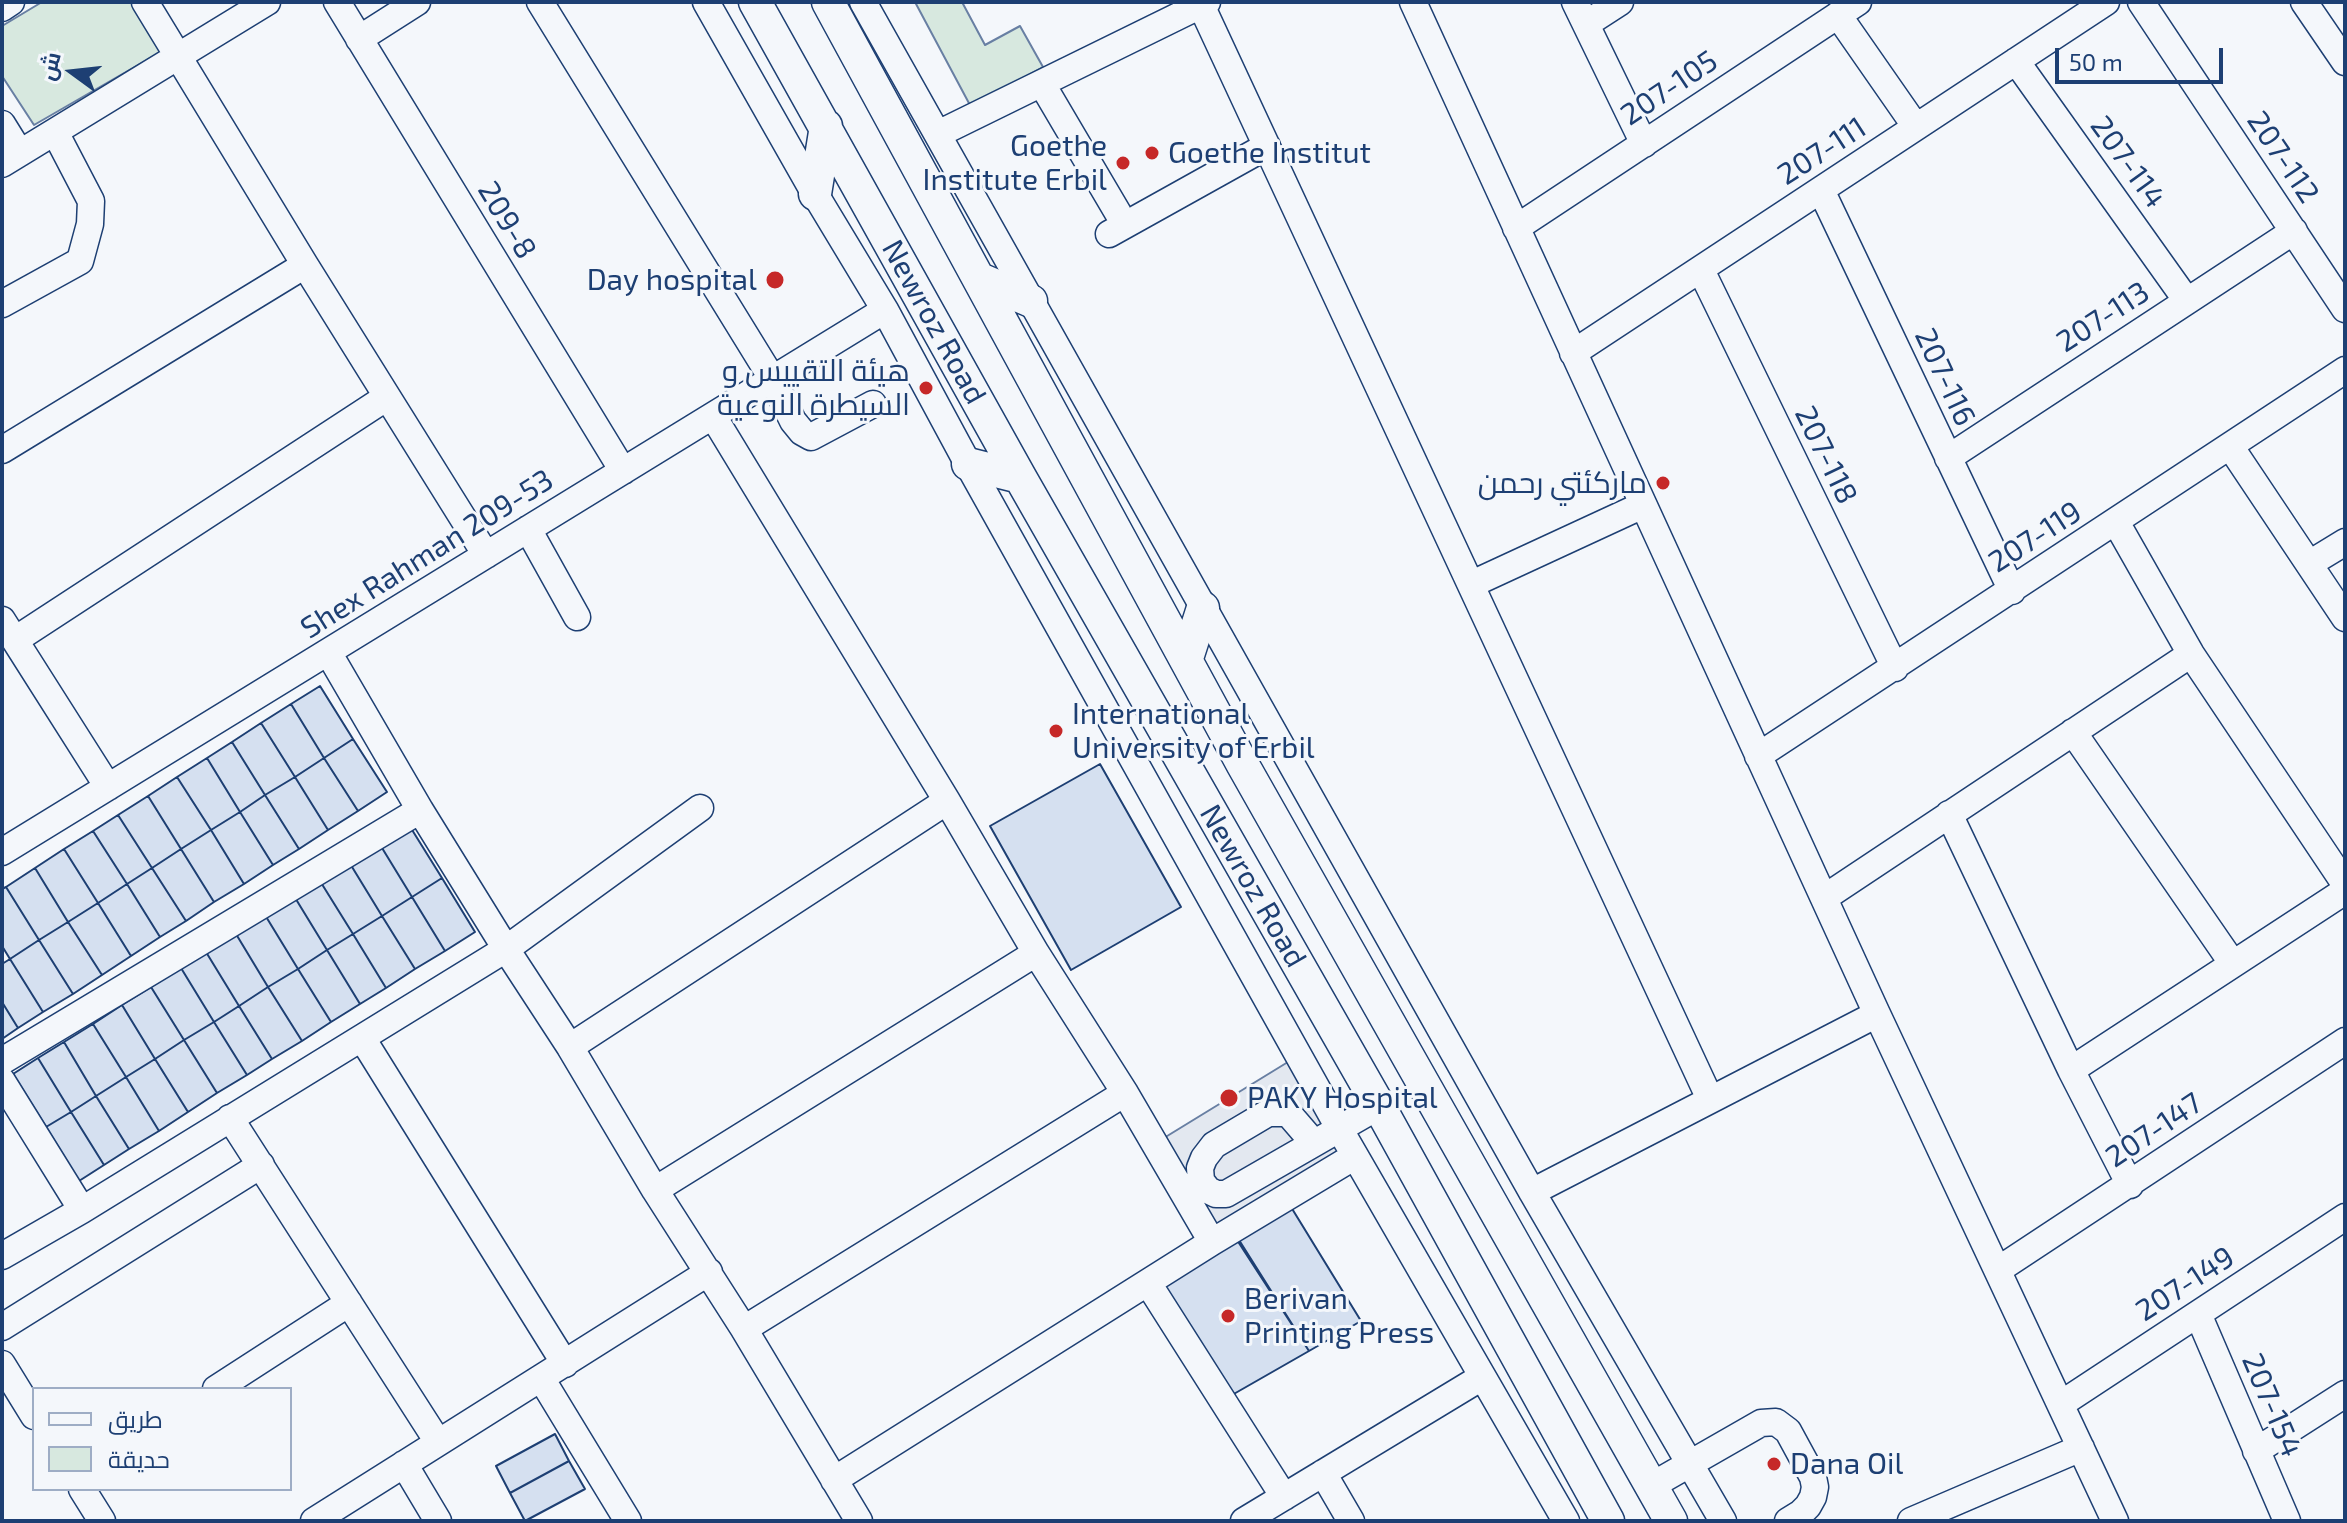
<!DOCTYPE html>
<meta charset="utf-8">
<style>
body{margin:0}
#map{position:relative;width:2347px;height:1523px;overflow:hidden;background:#f4f7fb;font-family:"Exo 2",Cairo,sans-serif}
canvas{display:block}
.frame{position:absolute;inset:0;border:4px solid #1d3f73;pointer-events:none}
.legend{position:absolute;left:32px;top:1387px;width:260px;height:104px;box-sizing:border-box;background:#f4f7fb;border:2px solid #9eadc5;margin:0;padding:10px 14px;list-style:none;font-size:24px;color:#1d3f73}
.legend li{display:flex;align-items:center;gap:16px;height:40px}
.legend b{width:40px;border:2px solid #9eadc5}
.north{position:absolute;left:32px;top:32px;width:80px;height:80px;-webkit-text-stroke:6px #f4f7fb;paint-order:stroke;rotate:285deg;font-size:22px;font-weight:700;line-height:32px;text-align:center;color:#1d3f73}
.north::after{content:'';display:block;margin:auto;width:28px;height:36px;background:#1d3f73;clip-path:polygon(50% 0,100% 100%,50% 72%,0 100%)}
.scale{position:absolute;left:2055px;top:48px;width:168px;height:36px;box-sizing:border-box;border:4px solid #1d3f73;border-top:0;padding-left:10px;font-size:24px;line-height:28px;white-space:nowrap;color:#1d3f73;-webkit-text-stroke:6px #f4f7fb;paint-order:stroke}
</style>
<div id="map">
<canvas width="2347" height="1523"></canvas>
<div class="frame"></div>
<ul class="legend">
<li><b style="height:10px;background:#f4f7fb"></b>طريق</li>
<li><b style="height:22px;background:#d7e8df"></b>حديقة</li>
</ul>
<div class="north">ش</div>
<div class="scale">50 m</div>
</div>
<script>
const c = document.querySelector('canvas').getContext('2d');
c.lineJoin = 'round';
function fill(path, color) {
  c.fillStyle = color;
  c.fill(path, 'evenodd');
}
function shape(rows) {
  const path = new Path2D();
  for (const r of rows) {
    path.moveTo(r[0], r[1]);
    for (let i = 2; i < r.length; i += 2) path.lineTo(r[i], r[i + 1]);
  }
  return path;
}
function trace(path, color, width, dash) {
  c.strokeStyle = color;
  c.lineWidth = width;
  c.lineCap = dash ? 'butt' : 'round';
  c.setLineDash(dash || []);
  c.stroke(path);
}
function label(font, color, halo, rows, align = 'center') {
  c.font = font + ' "Exo 2",Cairo,sans-serif';
  c.lineWidth = 6;
  c.setLineDash([]);
  c.textBaseline = 'middle';
  c.strokeStyle = halo;
  c.fillStyle = color;
  for (const [text, x, y, turn = 0] of rows) {
    c.save();
    c.translate(x, y);
    c.rotate((+turn || 0) * Math.PI / 180);
    c.textAlign = isNaN(turn) ? turn : align;
    if (halo) c.strokeText(text, 0, 0);
    c.fillText(text, 0, 0);
    c.restore();
  }
}
const green = shape([
 [42,2,133,2,164,50,34,125,2,76,2,26,42,2],
 [915,2,962,2,985,45,1020,26,1043,67,971,107,915,2]
]);
const parking = shape([
 [1301,1054,1352,1147,1214,1230,1159,1141,1301,1054]
]);
const building = shape([
 [320,686,353,739,324,758,291,704,320,686],
 [291,704,324,758,295,777,261,723,291,704],
 [261,723,295,777,265,795,232,742,261,723],
 [353,739,387,792,358,811,324,758,353,739],
 [232,742,265,795,240,812,207,758,232,742],
 [207,758,240,812,211,830,177,777,207,758],
 [324,758,358,811,328,830,295,777,324,758],
 [1100,764,1181,907,1071,970,990,826,1100,764],
 [177,777,211,830,181,849,148,796,177,777],
 [295,777,328,830,299,849,265,795,295,777],
 [265,795,299,849,273,865,240,812,265,795],
 [148,796,181,849,152,868,118,815,148,796],
 [240,812,273,865,244,884,211,830,240,812],
 [118,815,152,868,127,884,93,831,118,815],
 [409,825,442,878,412,897,379,843,409,825],
 [211,830,244,884,214,902,181,849,211,830],
 [93,831,127,884,98,903,64,849,93,831],
 [379,843,412,897,382,916,349,862,379,843],
 [64,849,98,903,68,922,35,868,64,849],
 [181,849,214,902,186,921,152,868,181,849],
 [349,862,382,916,353,934,320,881,349,862],
 [35,868,68,922,39,940,6,887,35,868],
 [152,868,186,921,160,937,127,884,152,868],
 [442,878,475,932,445,951,412,897,442,878],
 [320,881,353,934,327,950,294,896,320,881],
 [127,884,160,937,131,956,98,903,127,884],
 [6,887,39,940,10,959,2,946,2,889,6,887],
 [294,896,327,950,298,969,265,915,294,896],
 [412,897,445,951,415,969,382,916,412,897],
 [98,903,131,956,102,975,68,922,98,903],
 [265,915,298,969,268,987,236,934,265,915],
 [382,916,415,969,386,988,353,934,382,916],
 [68,922,102,975,73,994,39,940,68,922],
 [236,934,268,987,239,1006,206,952,236,934],
 [353,934,386,988,360,1004,327,950,353,934],
 [39,940,73,994,43,1012,10,959,39,940],
 [327,950,360,1004,331,1022,298,969,327,950],
 [206,952,239,1006,214,1022,181,968,206,952],
 [10,959,43,1012,18,1028,2,1002,2,964,10,959],
 [181,968,214,1022,184,1040,151,987,181,968],
 [298,969,331,1022,302,1041,268,987,298,969],
 [151,987,184,1040,155,1059,122,1005,151,987],
 [268,987,302,1041,272,1059,239,1006,268,987],
 [2,1002,18,1028,2,1039,2,1002],
 [122,1005,155,1059,126,1077,93,1024,122,1005],
 [239,1006,272,1059,247,1075,214,1022,239,1006],
 [214,1022,247,1075,217,1093,184,1040,214,1022],
 [93,1024,126,1077,96,1096,64,1042,93,1024],
 [184,1040,217,1093,188,1112,155,1059,184,1040],
 [64,1042,96,1096,71,1112,38,1058,64,1042],
 [38,1058,71,1112,46,1127,13,1074,38,1058],
 [155,1059,188,1112,159,1131,126,1077,155,1059],
 [126,1077,159,1131,129,1149,96,1096,126,1077],
 [96,1096,129,1149,104,1165,71,1112,96,1096],
 [71,1112,104,1165,79,1181,46,1127,71,1112],
 [1291,1207,1361,1321,1309,1351,1239,1240,1291,1207],
 [1237,1240,1309,1351,1225,1399,1155,1291,1237,1240],
 [555,1434,569,1461,510,1493,496,1466,555,1434],
 [569,1461,585,1489,525,1521,510,1493,569,1461]
]);
const minor = shape([
 [145,2,305,265,486,555],
 [337,2,623,471],
 [540,2,773,380,793,421,802,432,811,437,873,404],
 [706,2,815,194,885,310,968,464,1339,1128,1566,1521],
 [863,2,1532,1192,1723,1521],
 [1413,2,1877,1014,2115,1521],
 [1575,2,1644,144],
 [2141,2,2345,309],
 [2304,2,2345,62],
 [1201,5,1710,1099],
 [2,8,11,2],
 [1838,15,1916,127],
 [1586,24,1620,2],
 [359,39,417,2],
 [2016,61,2187,301],
 [1042,84,1118,213],
 [2,124,20,153],
 [938,134,1207,2],
 [2,164,267,2],
 [1821,190,2012,591],
 [1516,228,1858,2],
 [1109,234,1267,146],
 [1701,270,1895,668],
 [2,304,80,261,90,224,91,201,55,132],
 [1573,353,2106,2],
 [713,416,947,801,1036,953,1125,1093,1212,1242],
 [2230,446,2345,618],
 [2,450,305,265],
 [1948,458,2294,231],
 [2116,522,2191,654,2345,884],
 [528,529,577,617],
 [2309,564,2345,542],
 [1472,584,1643,505],
 [2,620,108,787],
 [15,640,387,397],
 [328,652,420,810,506,949,570,1047,655,1190,744,1329,859,1521],
 [2073,732,2233,964],
 [1758,756,2345,370],
 [1949,814,2071,1070,2130,1185],
 [2,852,885,310],
 [1824,898,2191,654],
 [362,1038,565,1364],
 [570,1047,947,801],
 [2,1061,420,810],
 [2071,1070,2345,891],
 [2,1081,82,1210],
 [230,1118,438,1442],
 [1313,1142,1288,1113,1268,1113,1214,1145,1204,1158,1200,1168,1201,1181,1208,1190,1216,1194,1226,1194,1379,1106],
 [655,1190,1036,953],
 [1532,1192,1877,1014],
 [2,1256,82,1210,506,949,700,808],
 [1998,1270,2345,1041],
 [1148,1283,1284,1497],
 [2198,1314,2287,1521],
 [2,1327,261,1165],
 [744,1329,1125,1093],
 [2,1364,34,1416],
 [541,1378,628,1521],
 [216,1389,349,1303],
 [2061,1404,2345,1217],
 [2256,1451,2345,1394],
 [404,1464,438,1521],
 [1323,1473,1351,1521],
 [834,1480,1212,1242,1355,1156],
 [1651,1486,1761,1423,1776,1422,1788,1431,1813,1477,1815,1487,1813,1497,1808,1506,1801,1513,1788,1521],
 [82,1489,102,1521],
 [314,1521,709,1272],
 [1244,1521,1482,1377],
 [1911,1521,2081,1448]
]);
const major = shape([
 [755,2,1020,477,1379,1106,1608,1521],
 [828,2,1243,765,1671,1521],
 [815,194,826,126],
 [980,279,1031,301],
 [968,464,1020,477],
 [1187,658,1203,608]
]);
const markers = [
 [1152,153,8,"#c62828"],
 [1123,163,8,"#c62828"],
 [775,280,10,"#c62828"],
 [926,388,8,"#c62828"],
 [1663,483,8,"#c62828"],
 [1056,731,8,"#c62828"],
 [1229,1098,10,"#c62828"],
 [1228,1316,8,"#c62828"],
 [1774,1464,8,"#c62828"]
];
const streetNames = [
 ["207-105",1669,88,-34],
 ["207-111",1822,151,-33],
 ["207-112",2283,157,56],
 ["207-114",2128,162,54],
 ["209-8",507,220,59],
 ["207-113",2103,317,-33],
 ["Newroz Road",934,322,61],
 ["207-116",1945,377,65],
 ["207-118",1826,455,64],
 ["207-119",2035,537,-33],
 ["Shex Rahman 209-53",427,554,-32],
 ["Newroz Road",1253,886,60],
 ["207-147",2154,1130,-34],
 ["207-149",2185,1284,-33],
 ["207-154",2272,1405,67]
];
const poiNames = [
 ["Goethe",1107,146,"right"],
 ["Institute Erbil",1107,180,"right"],
 ["Goethe Institut",1168,153],
 ["Day hospital",757,280,"right"],
 ["هيئة التقييس و",910,371,"right"],
 ["السيطرة النوعية",910,405,"right"],
 ["ماركئتي رحمن",1647,483,"right"],
 ["International",1072,714],
 ["University of Erbil",1072,748],
 ["PAKY Hospital",1247,1098],
 ["Berivan",1244,1299],
 ["Printing Press",1244,1333],
 ["Dana Oil",1790,1464]
];
fill(green, '#d7e8df');
trace(green, '#687fa3', 2);
fill(parking, '#e3e8f0');
trace(parking, '#687fa3', 2);
fill(building, '#d5e0f0');
trace(building, '#1d3f73', 2);
trace(minor, '#1d3f73', 29);
trace(major, '#1d3f73', 35);
trace(minor, '#f4f7fb', 26);
trace(major, '#f4f7fb', 32);
for (const [x, y, r, color] of markers) {
  const dot = new Path2D();
  dot.arc(x, y, r, 0, 2 * Math.PI);
  c.fillStyle = color;
  c.fill(dot);
  trace(dot, '#f4f7fb', 3);
}
label('30px', '#1d3f73', '#f4f7fb', streetNames);
label('30px', '#1d3f73', '#f4f7fb', poiNames, 'left');
</script>
